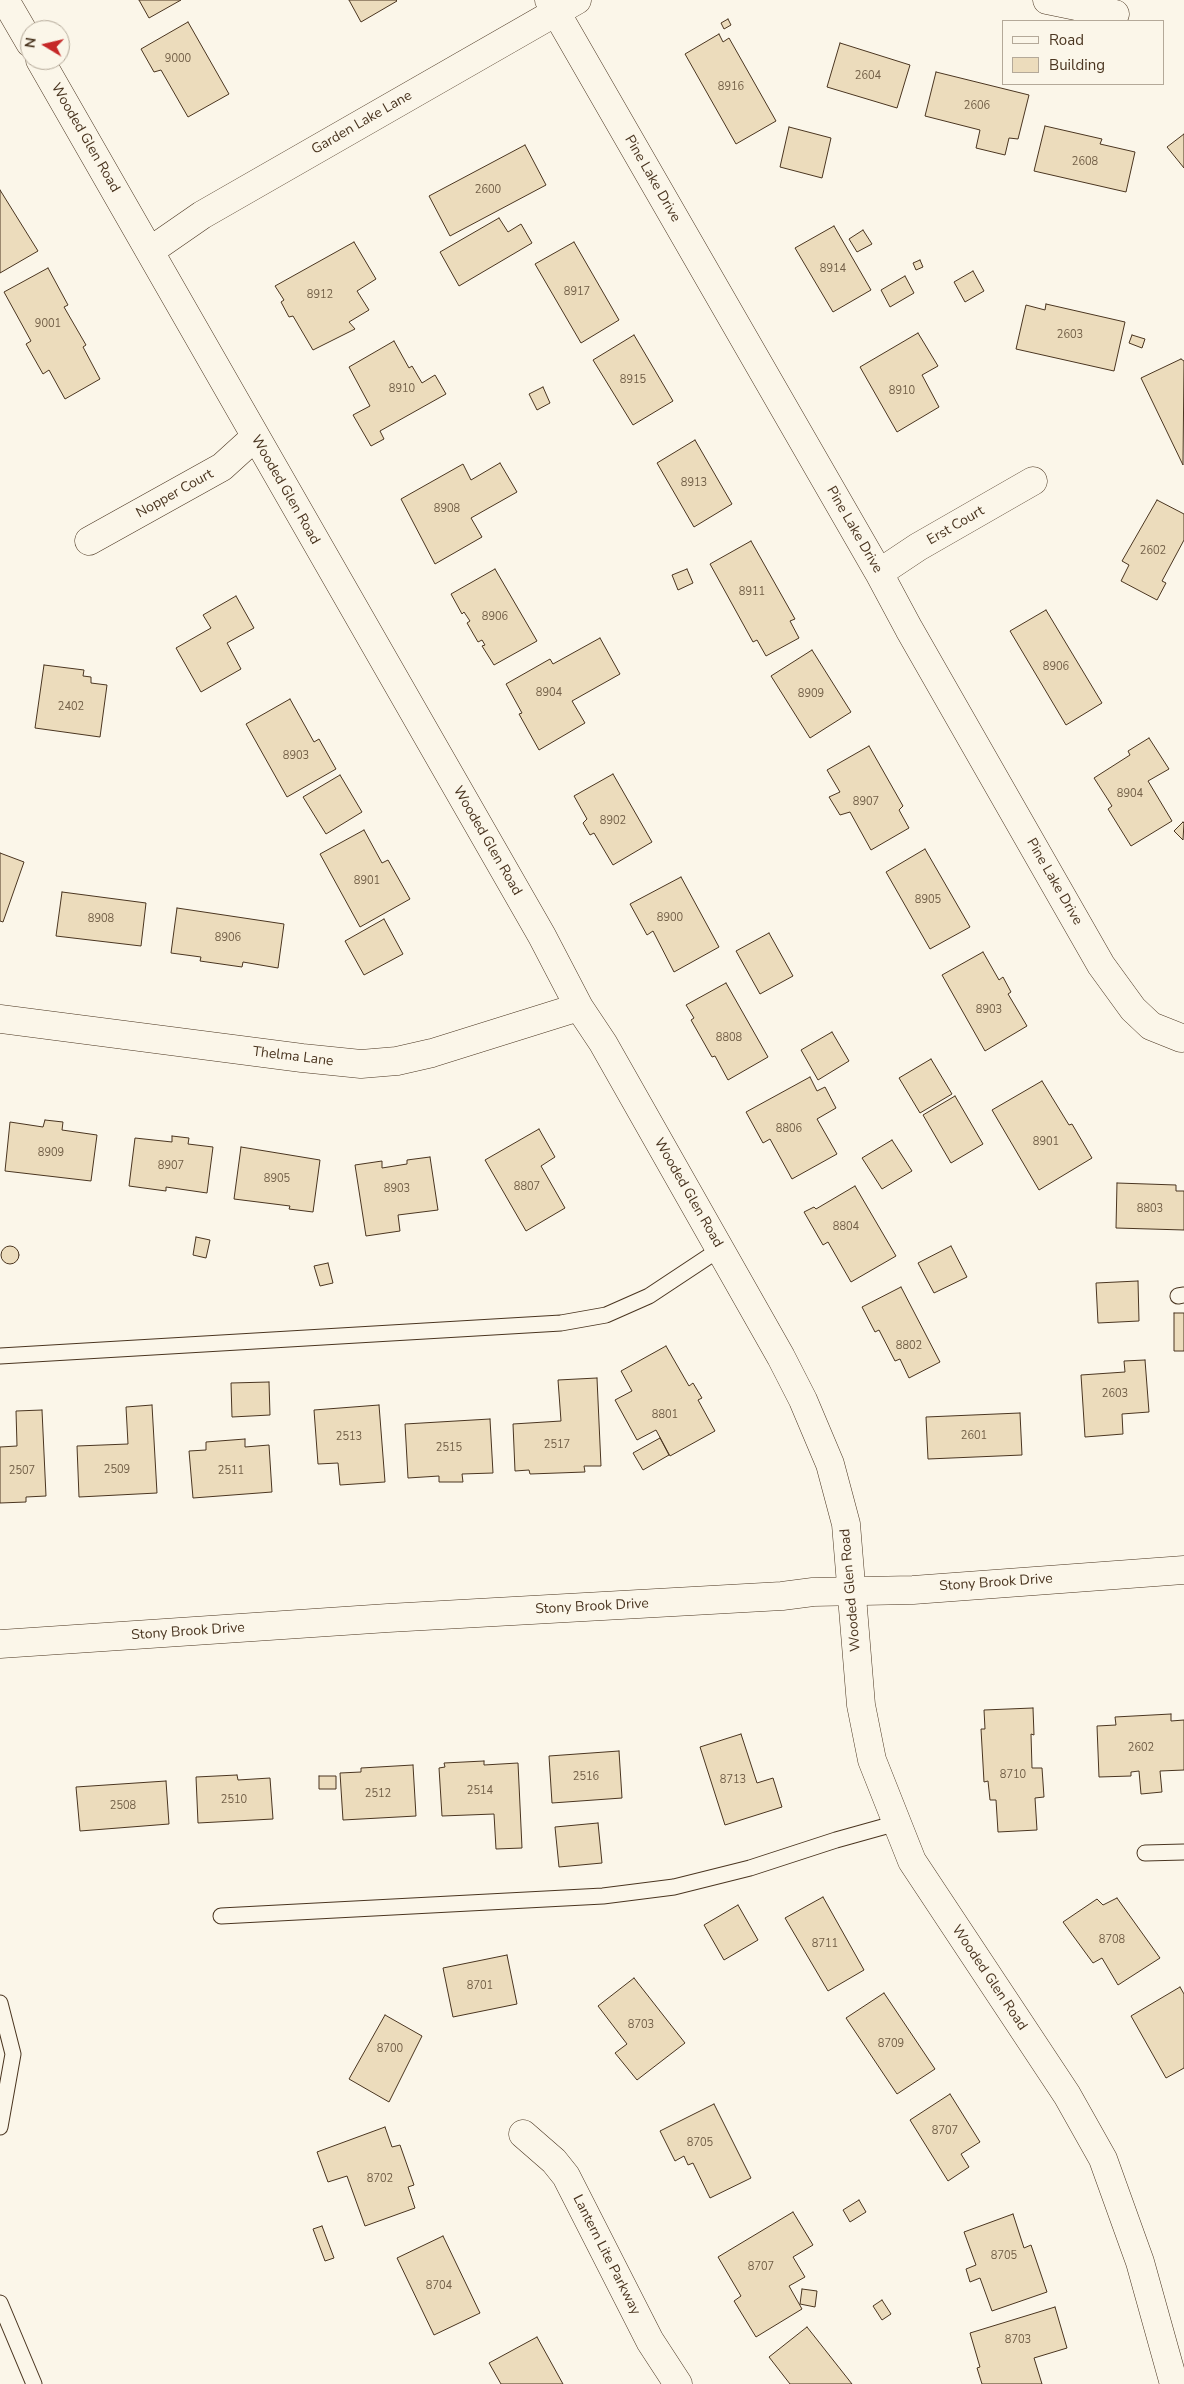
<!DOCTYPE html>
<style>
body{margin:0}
#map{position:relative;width:1184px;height:2384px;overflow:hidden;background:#fbf6e9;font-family:"Nunito Sans",sans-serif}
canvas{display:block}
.legend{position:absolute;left:1002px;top:20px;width:162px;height:65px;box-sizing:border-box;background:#fbf6e9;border:1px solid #b4a999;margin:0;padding:6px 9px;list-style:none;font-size:15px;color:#4a3520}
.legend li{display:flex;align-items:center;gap:10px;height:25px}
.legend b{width:25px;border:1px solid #b4a999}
.north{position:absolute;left:20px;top:20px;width:50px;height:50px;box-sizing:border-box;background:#fbf6e9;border:1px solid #b4a999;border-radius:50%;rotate:279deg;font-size:14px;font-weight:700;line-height:20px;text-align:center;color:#4a3520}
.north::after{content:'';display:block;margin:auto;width:18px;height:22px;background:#c62828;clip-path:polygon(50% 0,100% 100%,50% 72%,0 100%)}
</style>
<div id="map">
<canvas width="1184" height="2384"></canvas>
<ul class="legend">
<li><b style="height:6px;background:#fbf6e9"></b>Road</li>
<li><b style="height:14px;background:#ecdcbc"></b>Building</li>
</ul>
<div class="north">N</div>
</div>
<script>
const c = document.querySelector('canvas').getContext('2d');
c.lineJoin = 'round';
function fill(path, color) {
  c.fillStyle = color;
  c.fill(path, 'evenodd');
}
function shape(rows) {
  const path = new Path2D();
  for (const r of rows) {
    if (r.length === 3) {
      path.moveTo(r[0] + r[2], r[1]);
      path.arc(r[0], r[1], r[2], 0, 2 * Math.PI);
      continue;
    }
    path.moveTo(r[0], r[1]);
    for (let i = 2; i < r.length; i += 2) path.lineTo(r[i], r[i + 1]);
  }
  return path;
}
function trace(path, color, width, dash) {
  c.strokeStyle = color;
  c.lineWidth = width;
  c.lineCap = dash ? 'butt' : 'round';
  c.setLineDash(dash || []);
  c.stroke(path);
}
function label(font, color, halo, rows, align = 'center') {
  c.font = font + ' "Nunito Sans",sans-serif';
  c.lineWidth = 4;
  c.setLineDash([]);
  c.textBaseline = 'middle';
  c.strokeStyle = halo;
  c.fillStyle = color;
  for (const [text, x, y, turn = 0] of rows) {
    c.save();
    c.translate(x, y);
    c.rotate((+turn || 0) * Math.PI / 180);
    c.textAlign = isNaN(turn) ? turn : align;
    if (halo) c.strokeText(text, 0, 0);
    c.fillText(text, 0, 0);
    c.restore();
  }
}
const building = shape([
 [139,0,181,0,149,18,139,0],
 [349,0,396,0,397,1,361,22,349,0],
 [728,19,731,25,724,29,721,23,728,19],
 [188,22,229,94,188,117,161,70,154,72,141,49,188,22],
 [719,34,723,42,729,38,776,121,736,144,685,54,719,34],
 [840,43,910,65,897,108,827,87,840,43],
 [936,72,1029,95,1018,139,1009,138,1005,155,976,148,980,130,925,116,936,72],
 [1045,126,1102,139,1100,144,1135,152,1126,192,1034,171,1045,126],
 [789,127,831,138,822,178,780,167,789,127],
 [1184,134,1184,168,1167,147,1184,134],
 [525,145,546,185,450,236,429,196,525,145],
 [0,190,38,251,0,273,0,190],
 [499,218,508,232,521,224,532,243,459,286,440,252,499,218],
 [834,226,871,290,833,312,795,248,834,226],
 [863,230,872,244,857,252,849,239,863,230],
 [354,242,376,279,357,291,369,310,349,322,355,329,313,350,293,316,289,317,281,302,284,300,275,286,354,242],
 [574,242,619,320,581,343,535,264,574,242],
 [920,260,923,267,916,270,913,263,920,260],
 [48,268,68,305,64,307,86,345,83,347,100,379,65,399,49,370,43,374,26,344,31,341,4,292,48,268],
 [973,271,984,291,965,302,954,282,973,271],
 [905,276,914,293,890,307,881,290,905,276],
 [1046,304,1125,322,1114,371,1016,349,1026,305,1045,310,1046,304],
 [918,333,938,366,922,375,939,407,897,432,860,367,918,333],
 [634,335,673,401,633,425,593,360,634,335],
 [1132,335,1145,339,1142,348,1129,343,1132,335],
 [394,341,409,368,412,366,422,383,435,375,446,394,380,431,384,439,371,446,353,415,370,406,349,367,394,341],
 [1181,359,1184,361,1183,465,1141,378,1181,359],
 [543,387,550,403,537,410,529,394,543,387],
 [695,440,732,504,694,527,657,463,695,440],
 [500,463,517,492,471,518,482,537,435,564,401,499,463,464,471,480,500,463],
 [1157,500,1184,514,1184,540,1162,581,1166,583,1157,600,1121,581,1129,565,1122,561,1157,500],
 [751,541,795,619,790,621,799,638,766,656,757,640,753,642,710,564,751,541],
 [495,569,537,641,494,665,482,646,485,645,482,640,478,642,467,623,470,621,464,612,462,614,451,594,495,569],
 [687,569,693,583,678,590,672,575,687,569],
 [236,596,254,628,227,643,241,669,201,692,176,648,211,628,203,615,236,596],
 [1046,610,1102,703,1066,725,1010,631,1046,610],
 [600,638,620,674,572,701,585,723,539,750,519,714,522,713,506,684,550,659,553,664,600,638],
 [812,650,851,712,810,738,771,676,812,650],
 [44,665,84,670,83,676,91,677,91,683,107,685,100,737,35,728,44,665],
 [290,699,314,742,319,739,336,769,287,797,246,724,290,699],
 [1149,738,1169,769,1148,781,1172,821,1131,846,1108,809,1112,806,1094,778,1130,755,1128,751,1149,738],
 [869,746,903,806,899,810,909,828,871,850,850,812,840,815,829,797,840,792,827,770,869,746],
 [613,774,652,842,613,865,594,833,590,835,583,823,587,819,574,796,613,774],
 [340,775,362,812,326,834,303,797,340,775],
 [1183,822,1184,823,1183,840,1174,831,1183,822],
 [364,830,382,863,388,860,410,899,360,927,320,854,364,830],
 [925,849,970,927,930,949,886,872,925,849],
 [0,853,24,862,3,922,0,921,0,853],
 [681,877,719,947,674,972,653,931,647,935,630,904,681,877],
 [62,892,146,903,141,946,56,936,62,892],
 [177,908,284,924,278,968,243,962,242,967,200,961,201,957,171,953,177,908],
 [384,919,403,954,364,975,345,941,384,919],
 [769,933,793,976,760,994,736,951,769,933],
 [983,952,999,980,1003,977,1011,992,1008,994,1027,1026,985,1051,942,975,983,952],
 [726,983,768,1057,728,1080,715,1056,712,1057,691,1020,694,1018,686,1005,726,983],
 [832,1032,849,1061,818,1080,801,1050,832,1032],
 [931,1059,952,1094,920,1113,899,1078,931,1059],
 [810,1077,817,1091,825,1087,836,1108,817,1119,837,1154,792,1179,770,1139,763,1143,746,1112,810,1077],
 [1042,1081,1069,1125,1072,1124,1092,1158,1039,1190,992,1110,1042,1081],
 [955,1096,983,1144,951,1163,923,1115,955,1096],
 [45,1120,63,1122,62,1130,97,1135,91,1181,5,1171,10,1122,43,1127,45,1120],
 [539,1129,555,1157,541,1166,565,1208,526,1231,485,1160,539,1129],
 [172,1136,189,1138,188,1144,213,1147,207,1193,166,1187,166,1191,129,1186,135,1138,172,1142,172,1136],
 [892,1140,912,1171,882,1189,862,1158,892,1140],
 [241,1147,320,1160,313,1212,289,1209,290,1206,234,1199,241,1147],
 [430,1157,438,1210,398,1215,400,1231,366,1236,355,1165,382,1161,382,1168,407,1164,407,1160,430,1157],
 [1117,1183,1176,1185,1176,1191,1184,1191,1184,1230,1116,1228,1117,1183],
 [855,1186,896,1256,851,1282,828,1242,823,1245,804,1212,814,1207,816,1209,855,1186],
 [196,1237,210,1240,206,1258,193,1255,196,1237],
 [10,1255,9],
 [951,1246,967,1277,934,1293,918,1263,951,1246],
 [328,1263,333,1283,320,1286,314,1266,328,1263],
 [1138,1281,1139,1321,1098,1323,1096,1283,1138,1281],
 [901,1287,940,1362,909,1378,900,1359,895,1361,879,1330,875,1332,862,1307,901,1287],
 [1174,1313,1184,1313,1184,1351,1174,1351,1174,1313],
 [666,1346,689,1386,693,1383,702,1398,698,1400,715,1431,670,1456,656,1430,637,1440,615,1400,632,1391,621,1371,666,1346],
 [1145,1360,1149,1412,1122,1414,1123,1434,1085,1437,1081,1375,1125,1372,1124,1361,1145,1360],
 [597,1378,601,1466,584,1466,585,1472,530,1474,529,1470,515,1471,513,1424,561,1421,558,1380,597,1378],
 [269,1382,270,1415,232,1417,231,1383,269,1382],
 [152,1405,157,1493,79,1497,77,1446,128,1444,126,1407,152,1405],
 [379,1405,385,1482,340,1485,338,1463,318,1464,314,1410,379,1405],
 [42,1410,46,1496,26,1497,26,1502,0,1503,0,1447,17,1446,16,1411,42,1410],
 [1020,1413,1022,1455,928,1459,926,1417,1020,1413],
 [490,1419,493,1473,462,1474,463,1482,439,1482,439,1476,408,1478,405,1424,490,1419],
 [660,1438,669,1455,643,1470,633,1453,660,1438],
 [245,1439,245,1447,269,1445,272,1492,193,1498,189,1451,206,1450,206,1442,245,1439],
 [1033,1708,1034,1735,1031,1734,1032,1768,1042,1768,1044,1797,1035,1798,1037,1830,998,1832,996,1800,990,1800,988,1781,984,1782,981,1729,985,1729,984,1710,1033,1708],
 [1171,1714,1171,1721,1184,1720,1184,1770,1160,1771,1162,1792,1141,1794,1139,1771,1131,1772,1131,1776,1099,1777,1097,1726,1116,1725,1115,1717,1171,1714],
 [741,1734,757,1783,773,1778,782,1807,725,1825,700,1747,741,1734],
 [619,1751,622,1798,552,1803,549,1756,619,1751],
 [484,1761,484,1765,518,1763,522,1848,496,1849,494,1814,442,1816,439,1768,445,1767,444,1763,484,1761],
 [413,1765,416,1816,343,1820,340,1773,361,1772,361,1768,413,1765],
 [237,1775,238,1780,270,1778,273,1819,198,1823,196,1777,237,1775],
 [319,1776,336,1776,336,1789,319,1789,319,1776],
 [166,1781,169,1824,80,1831,76,1787,166,1781],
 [598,1823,602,1863,559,1867,555,1827,598,1823],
 [823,1897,864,1970,828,1991,785,1918,823,1897],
 [1117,1898,1160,1958,1118,1985,1102,1958,1093,1963,1063,1922,1097,1899,1103,1905,1117,1898],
 [738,1905,758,1940,724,1960,704,1925,738,1905],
 [507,1955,517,2004,453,2017,443,1968,507,1955],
 [634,1978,685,2043,637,2080,615,2053,627,2044,598,2006,634,1978],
 [1180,1987,1184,1994,1184,2068,1166,2078,1131,2016,1180,1987],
 [884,1993,935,2069,897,2094,846,2018,884,1993],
 [385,2015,422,2036,389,2102,349,2079,385,2015],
 [950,2094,980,2142,961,2154,969,2167,948,2181,910,2120,950,2094],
 [714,2104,751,2178,710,2198,693,2163,688,2165,684,2156,675,2161,660,2131,714,2104],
 [385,2127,392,2147,400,2145,414,2185,408,2187,415,2208,365,2226,347,2176,328,2182,317,2152,385,2127],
 [859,2200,866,2212,850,2222,843,2210,859,2200],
 [793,2212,813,2245,793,2257,805,2277,789,2286,802,2309,756,2337,734,2301,741,2296,718,2257,793,2212],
 [1013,2214,1024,2248,1031,2245,1047,2292,992,2311,980,2278,970,2282,966,2269,976,2265,964,2232,1013,2214],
 [322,2226,334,2258,325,2261,313,2229,322,2226],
 [443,2236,480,2313,434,2335,397,2258,443,2236],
 [802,2289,817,2291,815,2307,800,2304,802,2289],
 [882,2300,891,2314,882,2320,873,2306,882,2300],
 [1055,2307,1067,2348,1034,2358,1042,2384,982,2384,977,2368,980,2367,970,2333,1055,2307],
 [807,2327,852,2384,790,2384,769,2357,807,2327],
 [537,2337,563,2384,501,2384,489,2363,537,2337]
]);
const service = shape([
 [1178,1296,1184,1295],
 [0,1356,561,1323,606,1315,649,1296,720,1249],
 [1145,1853,1184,1852],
 [221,1916,603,1896,674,1887,750,1868,836,1840,897,1823],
 [0,2003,13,2054,0,2127],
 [0,2303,34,2384]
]);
const minor = shape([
 [5,0,30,43],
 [549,0,879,573,909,629,1101,965,1133,1009,1151,1026,1181,1038],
 [1047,0,1115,14],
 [40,60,542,936,579,1007,603,1043,781,1357,803,1400,830,1464,846,1524,861,1705,872,1760,912,1861,1067,2095,1103,2159,1140,2262,1174,2384],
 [150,251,202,215,577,0],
 [89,541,222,467,255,437],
 [879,573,918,547,1033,481],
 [0,1019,302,1058,361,1064,397,1061,432,1053,579,1007],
 [523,2134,554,2161,566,2176,650,2341,678,2384]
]);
const tertiary = shape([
 [0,1644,388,1618,782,1596,813,1592,913,1590,1184,1570]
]);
const numberNames = [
 ["9000",178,59],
 ["2604",868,76],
 ["8916",731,87],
 ["2606",977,106],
 ["2608",1085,162],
 ["2600",488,190],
 ["8914",833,269],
 ["8917",577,292],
 ["8912",320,295],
 ["9001",48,324],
 ["2603",1070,335],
 ["8915",633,380],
 ["8910",402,389],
 ["8910",902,391],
 ["8913",694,483],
 ["8908",447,509],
 ["2602",1153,551],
 ["8911",752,592],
 ["8906",495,617],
 ["8906",1056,667],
 ["8904",549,693],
 ["8909",811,694],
 ["2402",71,707],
 ["8903",296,756],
 ["8904",1130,794],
 ["8907",866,802],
 ["8902",613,821],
 ["8901",367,881],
 ["8905",928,900],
 ["8900",670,918],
 ["8908",101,919],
 ["8906",228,938],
 ["8903",989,1010],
 ["8808",729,1038],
 ["8806",789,1129],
 ["8901",1046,1142],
 ["8909",51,1153],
 ["8907",171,1166],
 ["8905",277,1179],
 ["8807",527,1187],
 ["8903",397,1189],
 ["8803",1150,1209],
 ["8804",846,1227],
 ["8802",909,1346],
 ["2603",1115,1394],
 ["8801",665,1415],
 ["2601",974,1436],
 ["2513",349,1437],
 ["2517",557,1445],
 ["2515",449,1448],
 ["2509",117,1470],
 ["2507",22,1471],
 ["2511",231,1471],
 ["2602",1141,1748],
 ["8710",1013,1775],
 ["2516",586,1777],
 ["8713",733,1780],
 ["2514",480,1791],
 ["2512",378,1794],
 ["2510",234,1800],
 ["2508",123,1806],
 ["8708",1112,1940],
 ["8711",825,1944],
 ["8701",480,1986],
 ["8703",641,2025],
 ["8709",891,2044],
 ["8700",390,2049],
 ["8707",945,2131],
 ["8705",700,2143],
 ["8702",380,2179],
 ["8705",1004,2256],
 ["8707",761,2267],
 ["8704",439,2286],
 ["8703",1018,2340]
];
const streetNames = [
 ["Garden Lake Lane",362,123,-30],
 ["Wooded Glen Road",85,138,60],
 ["Pine Lake Drive",652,179,60],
 ["Wooded Glen Road",285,490,60],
 ["Nopper Court",175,494,-29],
 ["Erst Court",956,526,-30],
 ["Pine Lake Drive",854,530,60],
 ["Wooded Glen Road",487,841,60],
 ["Pine Lake Drive",1054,882,60],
 ["Thelma Lane",293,1057,7],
 ["Wooded Glen Road",688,1193,60],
 ["Stony Brook Drive",996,1583,-4],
 ["Wooded Glen Road",851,1590,-95],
 ["Stony Brook Drive",592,1607,-3],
 ["Stony Brook Drive",188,1632,-4],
 ["Wooded Glen Road",989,1978,56],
 ["Lantern Lite Parkway",606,2255,63]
];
fill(building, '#ecdcbc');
trace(building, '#4a3520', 1);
trace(service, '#4a3520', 17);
trace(minor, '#4a3520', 29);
trace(tertiary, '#4a3520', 29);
trace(service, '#fbf6e9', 15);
trace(minor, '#fbf6e9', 28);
trace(tertiary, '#fbf6e9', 28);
label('11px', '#725f47', null, numberNames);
label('14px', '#4a3520', '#fbf6e9', streetNames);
</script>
